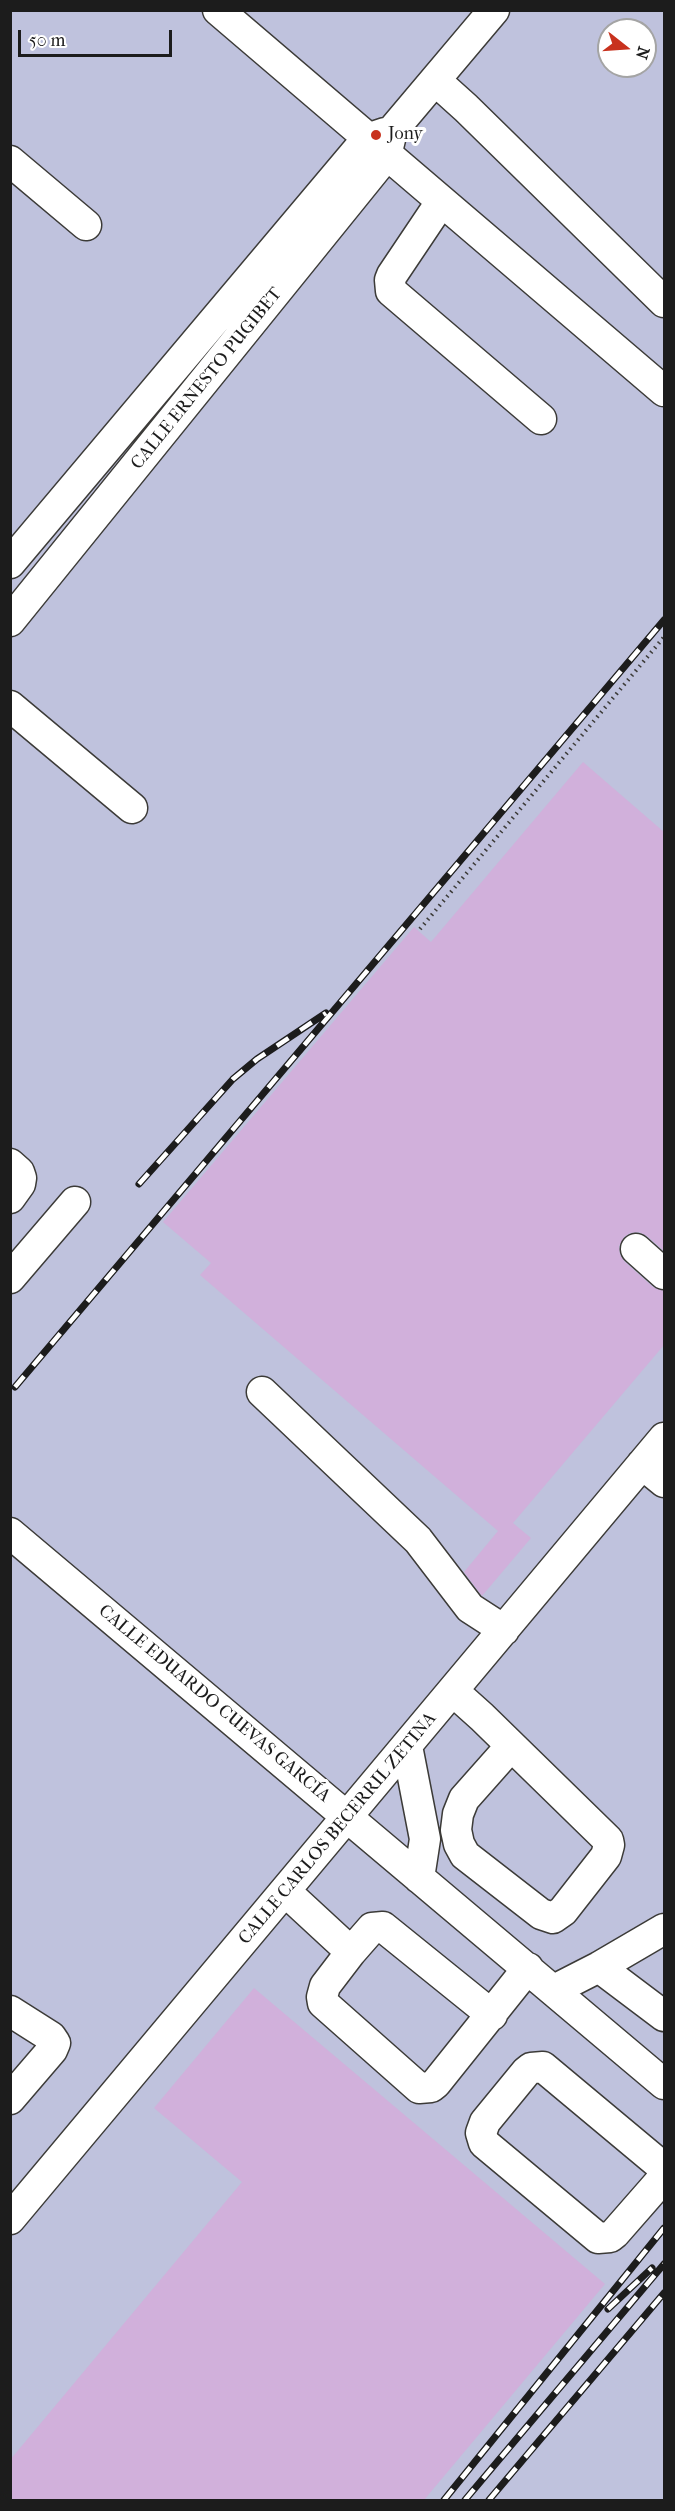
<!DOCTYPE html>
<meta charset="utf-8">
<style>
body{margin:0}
#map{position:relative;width:675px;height:2511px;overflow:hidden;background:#f4ecd8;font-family:"IM FELL French Canon",serif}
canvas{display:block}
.frame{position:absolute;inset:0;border:12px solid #1c1c1c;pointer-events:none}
.north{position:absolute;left:597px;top:18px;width:60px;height:60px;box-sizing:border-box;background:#fff;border:2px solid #a4a4a4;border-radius:50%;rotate:107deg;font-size:16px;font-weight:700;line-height:24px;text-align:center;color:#1c1c1c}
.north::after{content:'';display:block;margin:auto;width:21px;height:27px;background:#c8321e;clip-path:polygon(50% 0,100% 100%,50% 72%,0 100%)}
.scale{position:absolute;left:18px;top:30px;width:154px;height:27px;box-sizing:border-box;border:3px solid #1c1c1c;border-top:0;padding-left:8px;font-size:18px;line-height:21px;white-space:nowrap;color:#1c1c1c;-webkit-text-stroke:4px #fff;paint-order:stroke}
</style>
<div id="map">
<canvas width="675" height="2511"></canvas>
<div class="frame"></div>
<div class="north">N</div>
<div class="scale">50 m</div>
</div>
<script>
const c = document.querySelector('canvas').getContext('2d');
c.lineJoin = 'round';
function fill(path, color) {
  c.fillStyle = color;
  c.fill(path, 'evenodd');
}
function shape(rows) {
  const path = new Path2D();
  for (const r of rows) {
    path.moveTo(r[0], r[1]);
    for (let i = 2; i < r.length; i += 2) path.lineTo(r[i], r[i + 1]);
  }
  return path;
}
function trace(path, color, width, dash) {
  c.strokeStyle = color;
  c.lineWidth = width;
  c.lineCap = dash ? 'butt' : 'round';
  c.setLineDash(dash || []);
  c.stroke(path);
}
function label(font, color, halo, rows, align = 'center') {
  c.font = font + ' "IM FELL French Canon",serif';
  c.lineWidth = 6;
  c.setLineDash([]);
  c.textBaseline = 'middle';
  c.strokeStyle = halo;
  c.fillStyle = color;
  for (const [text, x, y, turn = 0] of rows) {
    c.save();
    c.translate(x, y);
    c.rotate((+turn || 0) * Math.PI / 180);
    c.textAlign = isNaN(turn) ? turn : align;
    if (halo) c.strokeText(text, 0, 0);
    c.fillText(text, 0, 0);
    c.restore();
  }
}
const industrial = shape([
 [11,11,664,11,664,2500,11,2500],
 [609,30,645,30,645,66,609,66]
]);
const building = shape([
 [583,762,664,832,664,1251,647,1236,639,1232,630,1233,624,1237,619,1246,620,1255,625,1262,653,1287,664,1291,664,1345,513,1523,531,1538,482,1596,464,1572,498,1531,200,1275,211,1263,163,1222,414,927,431,942],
 [254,1988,605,2284,424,2500,10,2500,10,2460,242,2182,154,2108]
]);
const path = shape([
 [420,929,664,637]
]);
const minor = shape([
 [218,10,664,391],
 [436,81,466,108,664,302],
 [10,161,86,225],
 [441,202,392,275,390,280,391,291,541,419],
 [10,563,367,139,385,133],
 [10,621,386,156,392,131,494,10],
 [10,706,132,808],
 [10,1164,19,1172,21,1178,20,1184,10,1198],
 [636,1249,664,1274],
 [10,1278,75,1202],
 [262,1392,418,1540,470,1608,504,1630],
 [642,1464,664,1482],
 [10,1533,664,2084],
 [453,1691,482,1717,608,1840,609,1845,606,1856,563,1911,553,1918,541,1914,465,1855,459,1844,456,1830,458,1814,464,1799,511,1746],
 [407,1746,425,1839,419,1878],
 [285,1891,351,1952,325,1986,322,1997,323,2003,419,2088,431,2087,436,2083,528,1968],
 [351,1952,372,1928,383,1927,492,2015],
 [599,1967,664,2016],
 [554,1990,599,1967,664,1929],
 [10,2011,51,2037,55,2043,52,2050,10,2099],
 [664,2168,543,2067,531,2068,526,2072,485,2122,481,2133,484,2143,598,2238,610,2237,615,2233,664,2177],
 [10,2219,664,1438]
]);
const rail = shape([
 [139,1184,233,1079,257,1059,326,1013],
 [15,1387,664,620],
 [608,2309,652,2268],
 [444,2500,664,2228],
 [465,2500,664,2264],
 [489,2500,664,2293]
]);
const markers = [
 [376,135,6,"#c8321e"]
];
const poiNames = [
 ["Jony",388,135]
];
const streetNames = [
 ["CALLE ERNESTO PUGIBET",207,379,-51],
 ["CALLE EDUARDO CUEVAS GARCÍA",214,1704,40],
 ["CALLE CARLOS BECERRIL ZETINA",338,1829,-50]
];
fill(industrial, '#bfc2dd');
fill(building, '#d1b0db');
trace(minor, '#3c3b38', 33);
trace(path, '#3c3b38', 4, [1.5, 4.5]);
trace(minor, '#fff', 30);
trace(rail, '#1c1c1c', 7);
trace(rail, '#fff', 4.5, [14]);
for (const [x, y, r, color] of markers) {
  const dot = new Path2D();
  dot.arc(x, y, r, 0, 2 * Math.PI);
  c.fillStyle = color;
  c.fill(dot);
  trace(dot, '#fff', 2);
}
label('18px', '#1c1c1c', '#fff', poiNames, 'left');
label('18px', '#1c1c1c', '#fff', streetNames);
</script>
